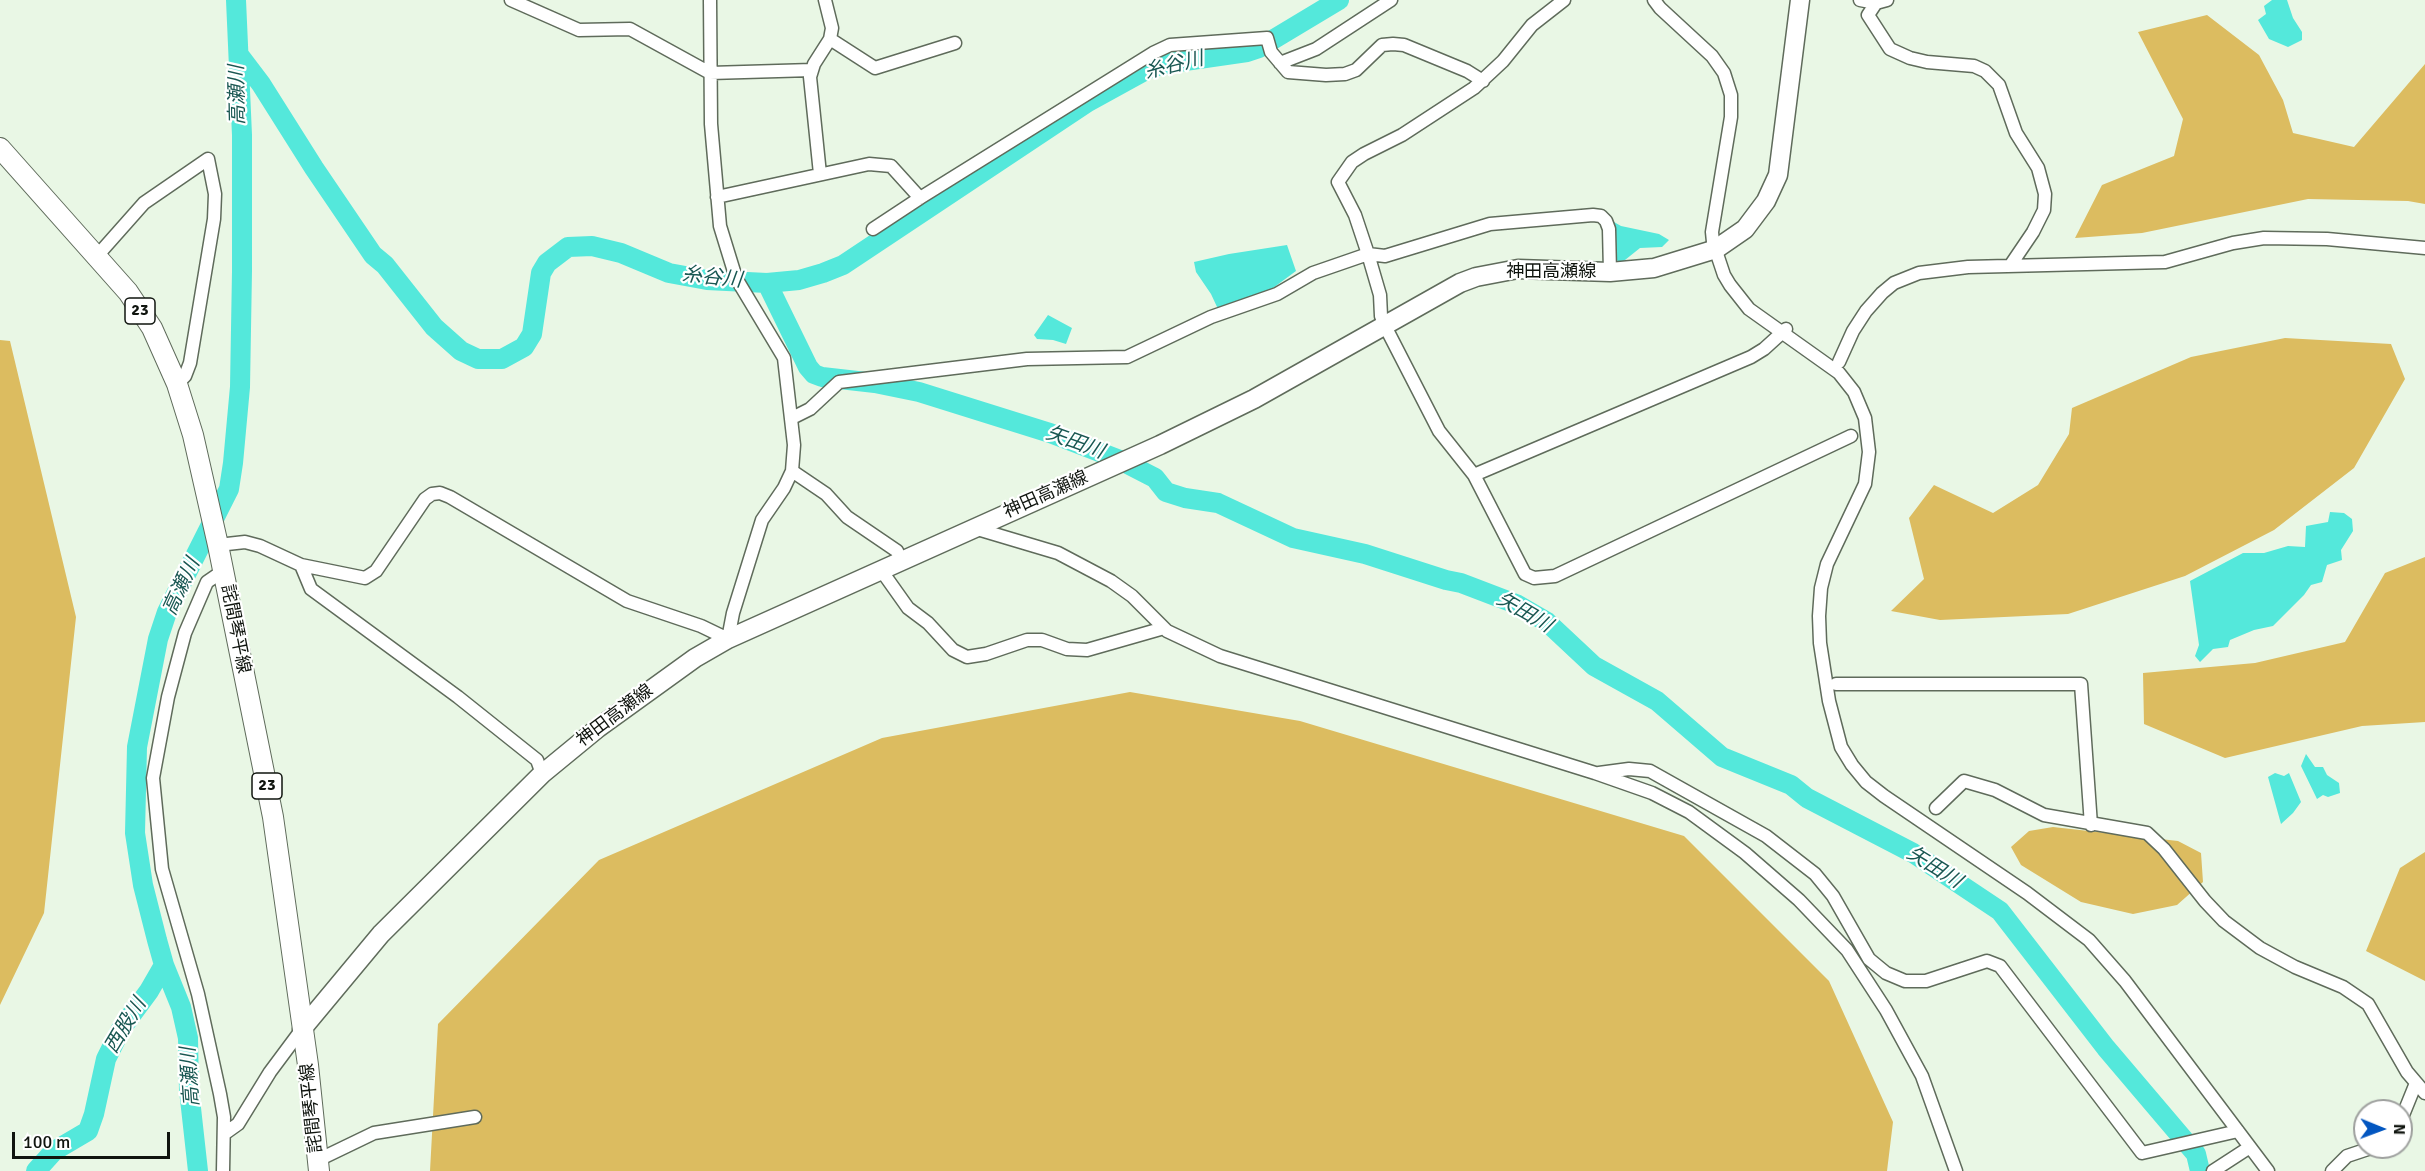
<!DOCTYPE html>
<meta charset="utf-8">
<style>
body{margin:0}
#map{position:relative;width:2425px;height:1171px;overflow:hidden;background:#e9f7e5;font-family:Signika,sans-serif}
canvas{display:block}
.north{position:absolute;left:2353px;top:1099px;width:60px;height:60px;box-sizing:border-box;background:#fff;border:2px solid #9fa19f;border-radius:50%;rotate:91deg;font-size:16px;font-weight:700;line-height:24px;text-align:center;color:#0f140e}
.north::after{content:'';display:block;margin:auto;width:21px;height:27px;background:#0256c0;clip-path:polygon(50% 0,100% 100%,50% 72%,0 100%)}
.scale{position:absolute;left:12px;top:1132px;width:158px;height:27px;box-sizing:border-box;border:3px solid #0f140e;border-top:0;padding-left:8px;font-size:18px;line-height:21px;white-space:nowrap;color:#0f140e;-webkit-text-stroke:4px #fff;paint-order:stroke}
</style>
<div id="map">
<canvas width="2425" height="1171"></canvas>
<div class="north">N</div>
<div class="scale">100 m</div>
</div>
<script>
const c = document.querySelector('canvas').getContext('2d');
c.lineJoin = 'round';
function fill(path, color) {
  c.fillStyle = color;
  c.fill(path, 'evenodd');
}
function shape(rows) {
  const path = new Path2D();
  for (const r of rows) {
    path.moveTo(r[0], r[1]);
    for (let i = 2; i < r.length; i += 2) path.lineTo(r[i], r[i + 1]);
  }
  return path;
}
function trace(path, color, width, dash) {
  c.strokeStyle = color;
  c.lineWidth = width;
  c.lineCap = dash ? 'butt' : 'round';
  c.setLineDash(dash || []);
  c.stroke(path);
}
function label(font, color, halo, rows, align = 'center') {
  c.font = font + ' Signika,"Noto Sans JP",sans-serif';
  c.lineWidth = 4.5;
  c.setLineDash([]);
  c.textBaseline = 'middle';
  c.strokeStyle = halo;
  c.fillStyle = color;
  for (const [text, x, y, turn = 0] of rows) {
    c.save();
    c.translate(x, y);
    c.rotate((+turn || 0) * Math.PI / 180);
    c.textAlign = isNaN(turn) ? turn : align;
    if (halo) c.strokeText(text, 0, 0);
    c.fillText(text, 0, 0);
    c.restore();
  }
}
const green = shape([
 [2207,15,2259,55,2283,100,2293,133,2354,147,2425,64,2425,204,2408,201,2308,199,2142,233,2075,238,2102,185,2174,156,2183,119,2138,32],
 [2285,338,2391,344,2405,379,2354,468,2274,530,2185,576,2068,614,1940,620,1891,611,1924,579,1909,518,1934,485,1993,513,2038,485,2069,434,2072,408,2191,357],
 [0,340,10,341,76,617,44,913,0,1005],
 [2425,557,2425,722,2362,726,2225,758,2144,724,2143,673,2255,663,2345,642,2385,573],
 [1130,692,1300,721,1684,836,1829,981,1893,1122,1887,1171,430,1171,438,1024,599,860,882,738],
 [2053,827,2178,841,2201,853,2203,882,2177,905,2133,914,2081,902,2021,865,2011,847,2029,831],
 [2425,852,2425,981,2366,951,2400,868]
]);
const water = shape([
 [2272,0,2287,0,2293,18,2302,32,2302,40,2288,47,2269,39,2258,20,2266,14,2264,6],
 [1614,222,1621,226,1659,234,1669,240,1662,247,1640,248,1620,264,1614,256],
 [1287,245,1296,271,1273,288,1218,309,1211,294,1196,272,1194,262,1229,254],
 [1048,315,1072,328,1066,344,1053,340,1037,339,1034,335],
 [2330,512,2344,513,2352,519,2353,531,2341,550,2342,560,2327,565,2322,582,2311,585,2304,595,2273,626,2254,630,2230,640,2228,647,2213,649,2200,662,2195,656,2199,645,2190,581,2243,553,2264,553,2288,546,2305,547,2306,526,2328,522],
 [2306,754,2315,767,2323,767,2327,775,2339,783,2340,793,2328,797,2323,795,2317,799,2301,766],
 [2275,773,2284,776,2289,773,2301,802,2293,813,2281,824,2268,777]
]);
const river = shape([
 [239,55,261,84,314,168,373,255,385,265,434,327,461,351,478,359,502,359,524,347,532,334,541,273,547,263,568,247,592,246,621,253,669,273,707,280,767,283,799,280,823,273,843,265,1088,102,1148,69,1164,64,1247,52,1259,48,1339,0],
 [767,283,808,367,814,374,822,377,875,383,919,392,1050,433,1120,460,1155,478,1166,492,1185,498,1218,503,1293,538,1365,554,1446,580,1461,583,1516,604,1547,622,1594,666,1657,701,1722,757,1791,785,1807,798,1913,853,2000,911,2106,1048,2196,1154,2200,1171],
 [36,1171,54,1151,88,1131,94,1114,106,1059,121,1029,149,991,164,965],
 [198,1171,189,1090,188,1038,181,1007,164,965,157,940,143,885,135,833,137,747,158,639,167,612,229,489,233,463,240,387,242,271,242,135,236,0]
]);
const street = shape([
 [511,0,579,30,630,29,710,73,812,70],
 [1564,0,1532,25,1503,61,1474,88,1402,135,1364,154,1352,162,1338,182,1355,215,1368,254,1385,256,1490,224,1593,215,1601,216,1606,221,1609,229,1610,272],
 [1654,0,1660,8,1712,56,1724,73,1731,95,1731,117,1712,232,1713,242,1724,275,1730,285,1749,309,1839,373,1854,392,1865,418,1869,452,1865,484,1827,564,1821,588,1819,616,1820,643,1829,701,1841,747,1852,765,1866,782,1884,796,2027,893,2089,940,2125,981,2268,1171],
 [1860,0,1876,3,1887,0],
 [1875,0,1876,3,1868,15,1890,49,1910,58,1927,62,1974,66,1985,71,1999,85,2016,133,2038,168,2045,194,2044,210,2033,232,2010,266],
 [830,39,875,68,955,43],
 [1280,63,1316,49,1391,0],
 [820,174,810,77,814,64,830,39,832,28,825,0],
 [717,197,869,164,891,166,920,198],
 [873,229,920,198,1153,53,1170,45,1267,38,1271,52,1288,72,1326,75,1345,74,1356,70,1382,45,1393,44,1404,45,1467,71,1483,81],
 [97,256,144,203,208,159,215,194,214,219,190,363,185,376,177,384],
 [1839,362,1853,331,1866,311,1882,293,1894,283,1919,273,1968,267,2165,262,2233,243,2264,238,2327,239,2425,248],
 [792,418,810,409,839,382,1027,359,1127,357,1211,317,1277,294,1313,273,1368,254,1380,295,1381,316,1384,324,1439,431,1474,475,1525,574,1534,578,1555,576,1851,436],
 [792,471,826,494,847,517,897,551,901,561],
 [1474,475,1751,357,1764,349,1786,329],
 [974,528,1058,553,1111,581,1132,596,1167,631,1220,656,1595,773,1652,793,1689,812,1745,853,1799,900,1847,950,1886,1010,1922,1076,1956,1171],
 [218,545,245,542,260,546,301,565,365,578,376,571,425,499,432,494,440,493,450,497,627,601,701,626,728,639,733,613,762,520,784,488,792,471,794,445,784,358,736,278,720,226,711,124,710,0],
 [301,565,311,589,458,697,537,760,542,774],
 [881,570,908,608,928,623,953,650,967,657,986,654,1027,640,1042,640,1067,649,1087,650,1164,628],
 [223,571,207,582,185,633,168,697,153,778,162,869,198,994,220,1094,224,1117,223,1171],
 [1836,684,2081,684,2091,825],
 [1599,773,1629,769,1650,771,1766,836,1815,874,1833,896,1869,959,1886,973,1905,981,1926,981,1987,961,2000,966,2142,1153,2238,1131],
 [1936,808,1964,781,1995,790,2044,815,2147,833,2164,849,2205,901,2224,921,2260,948,2295,967,2343,987,2368,1004,2407,1072,2425,1093],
 [2401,1120,2416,1083],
 [224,1134,238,1124,270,1072,302,1029],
 [318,1160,374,1133,475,1117],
 [2213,1171,2250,1147],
 [2332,1171,2347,1156,2374,1147]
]);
const secondary = shape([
 [302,1029,381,934,542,774,598,728,695,658,728,639,1160,445,1254,399,1460,283,1476,277,1518,269,1610,272,1654,268,1716,249,1745,229,1766,201,1778,175,1800,0]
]);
const primary = shape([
 [0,148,128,292,152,328,177,384,193,435,218,545,273,817,308,1065,319,1171]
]);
const shields = [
 [140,311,30],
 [267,786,30]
];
const shieldNames = [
 ["23",140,311],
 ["23",267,786]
];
const streetNames = [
 ["神田高瀬線",1551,272],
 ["神田高瀬線",1046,495,-24],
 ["詫間琴平線",235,629,79],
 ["神田高瀬線",615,716,-37],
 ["詫間琴平線",312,1108,-96]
];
const waterNames = [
 ["糸谷川",1174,66,-14],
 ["高瀬川",238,95,-91],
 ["糸谷川",712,278,6],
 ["矢田川",1075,443,20],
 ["高瀬川",182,587,-65],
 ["矢田川",1524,613,30],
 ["矢田川",1934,868,32],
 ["西股川",126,1026,-59],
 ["高瀬川",191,1077,-94]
];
fill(green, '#dcbc60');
fill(water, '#54e8db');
trace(river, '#54e8db', 20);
trace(street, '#5f6b5b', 15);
trace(secondary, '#5f6b5b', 21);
trace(primary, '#5f6b5b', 22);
trace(street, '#fff', 12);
trace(secondary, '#fff', 18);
trace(primary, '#fff', 20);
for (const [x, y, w] of shields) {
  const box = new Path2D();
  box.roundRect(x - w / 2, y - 13, w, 26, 4.5);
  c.fillStyle = '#fff';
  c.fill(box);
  trace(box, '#0f140e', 1.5);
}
label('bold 16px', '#0f140e', null, shieldNames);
label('18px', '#0f140e', '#fff', streetNames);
label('italic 20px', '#195752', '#fff', waterNames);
</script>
